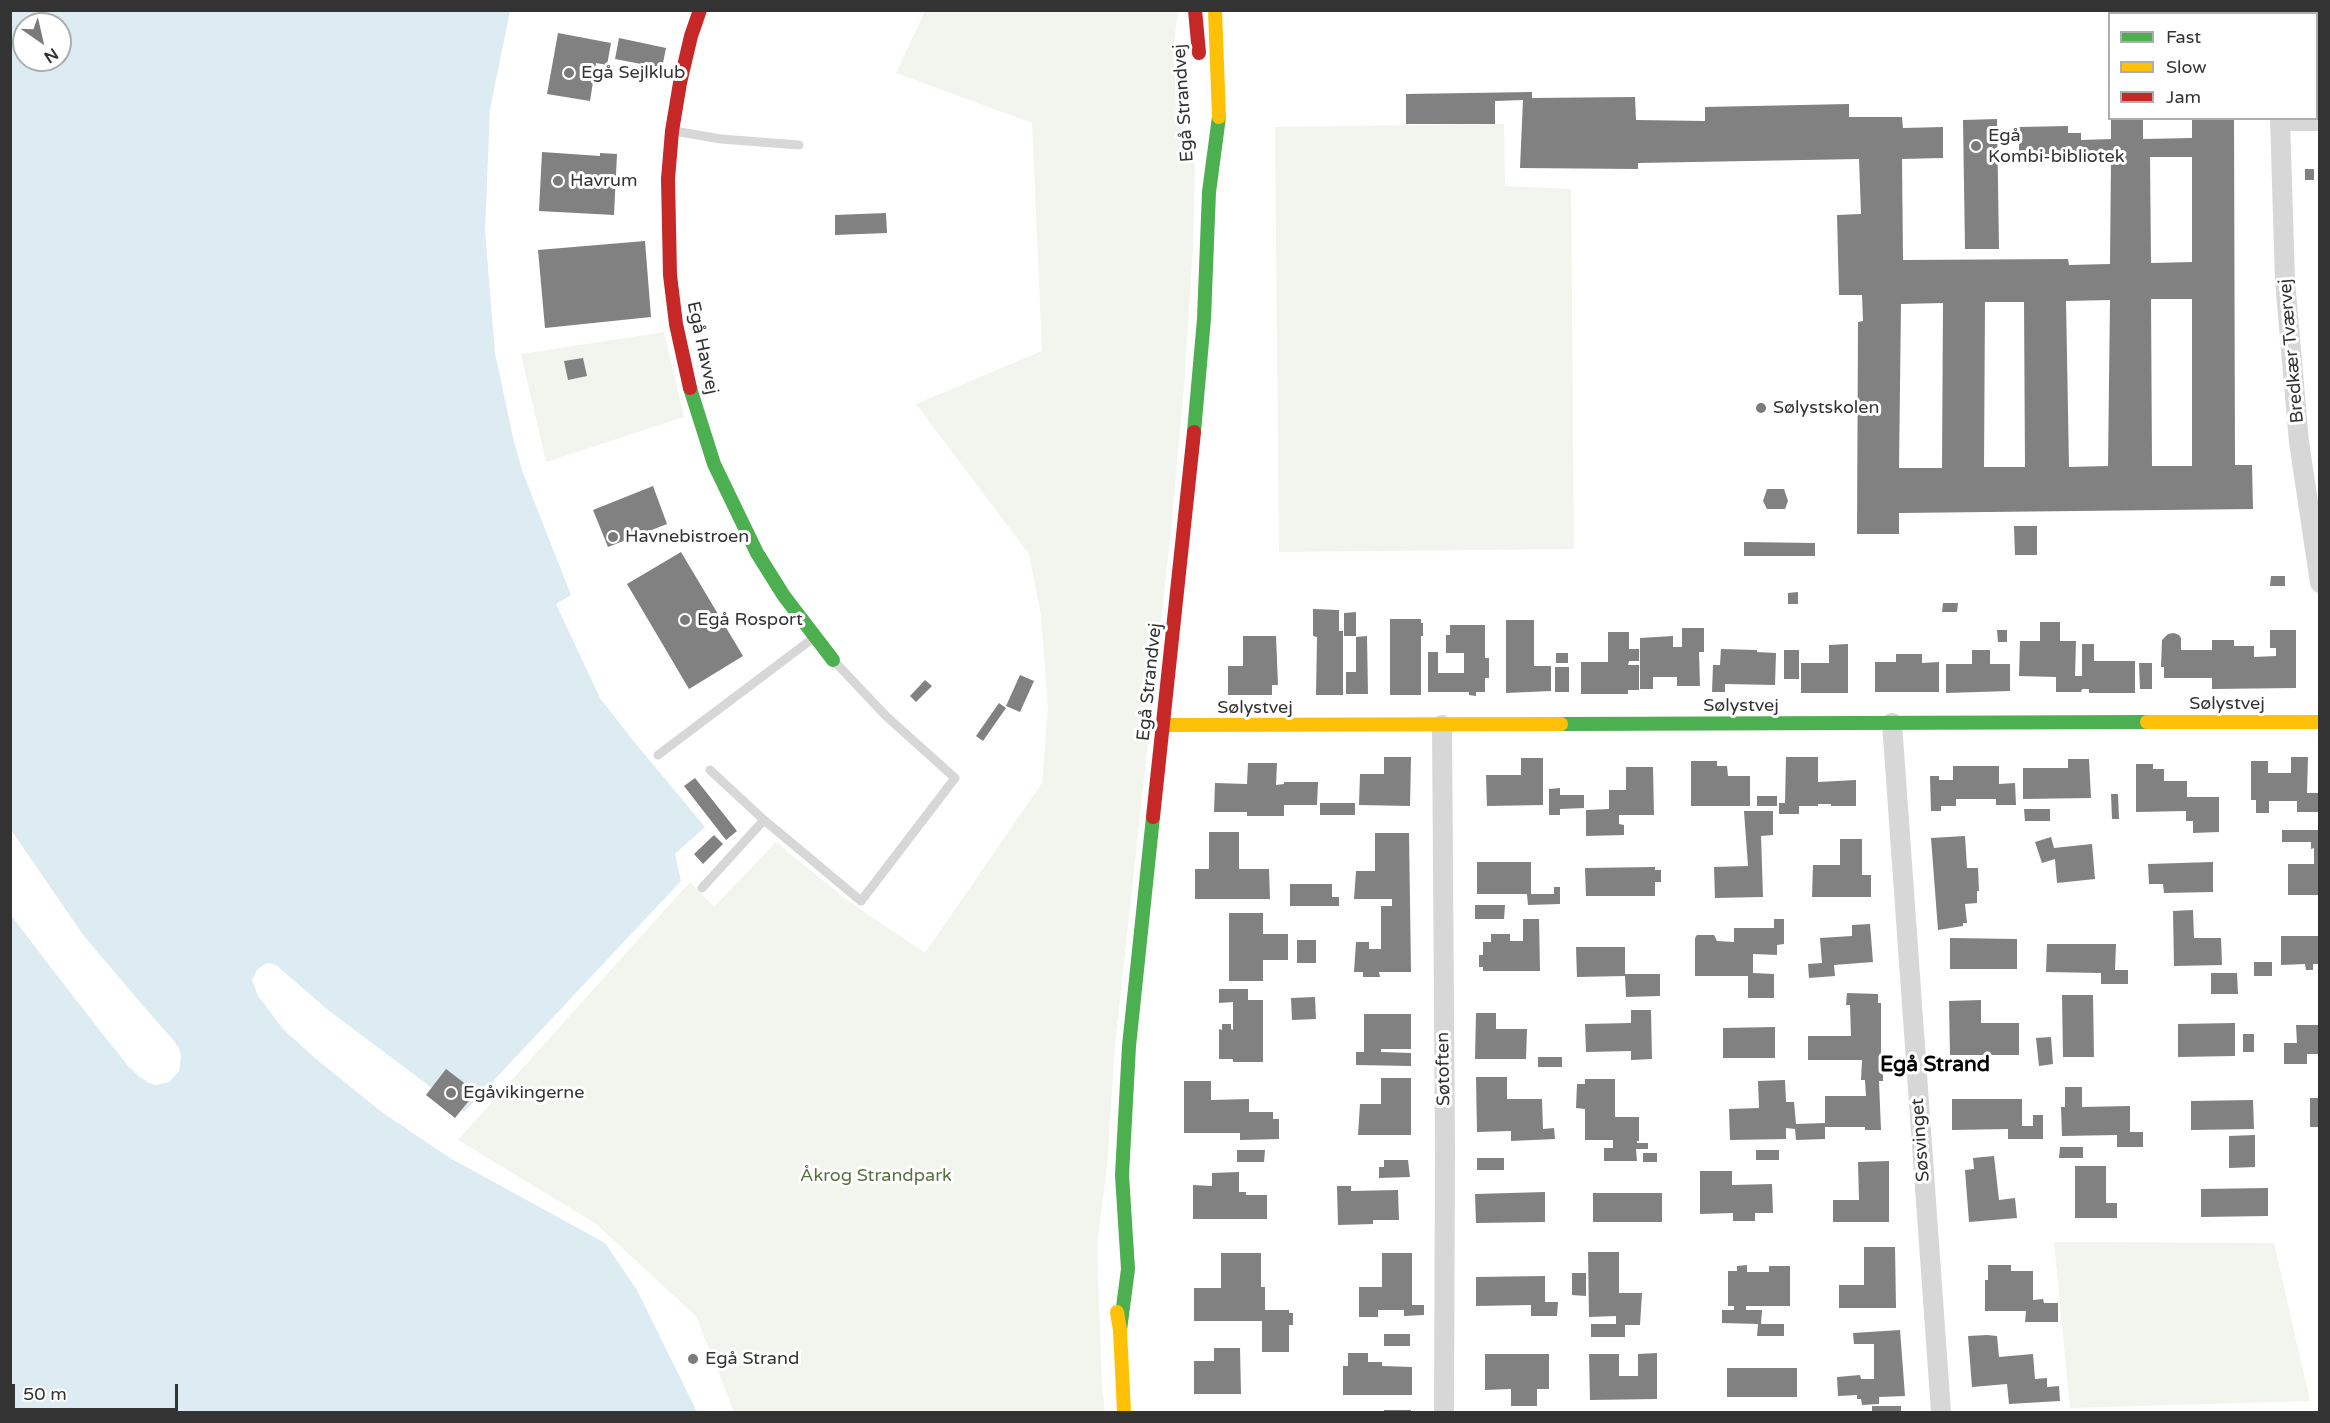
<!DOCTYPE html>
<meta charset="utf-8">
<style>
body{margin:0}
#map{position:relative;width:2330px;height:1423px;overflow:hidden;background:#fff;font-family:"Varela Round",sans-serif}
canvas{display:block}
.frame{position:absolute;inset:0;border:12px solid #333;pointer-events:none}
.legend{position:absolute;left:2108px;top:12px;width:210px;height:108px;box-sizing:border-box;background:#fff;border:2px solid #adadad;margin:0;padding:8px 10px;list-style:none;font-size:18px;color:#333}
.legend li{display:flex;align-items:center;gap:12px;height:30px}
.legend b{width:30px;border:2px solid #adadad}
.north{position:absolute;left:12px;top:12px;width:60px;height:60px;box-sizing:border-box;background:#fff;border:2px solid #adadad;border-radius:50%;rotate:146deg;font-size:16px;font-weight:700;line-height:24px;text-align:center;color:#333}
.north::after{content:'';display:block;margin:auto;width:21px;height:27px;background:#7a7a7a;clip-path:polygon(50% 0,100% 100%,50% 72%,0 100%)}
.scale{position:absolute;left:12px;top:1384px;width:166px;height:27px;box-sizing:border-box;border:3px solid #333;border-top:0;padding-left:8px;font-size:18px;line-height:21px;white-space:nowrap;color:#333;-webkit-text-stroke:4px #fff;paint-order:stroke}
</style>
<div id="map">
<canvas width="2330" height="1423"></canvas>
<div class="frame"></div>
<ul class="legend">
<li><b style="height:8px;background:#4caf50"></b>Fast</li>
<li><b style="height:8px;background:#ffc107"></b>Slow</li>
<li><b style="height:8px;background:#c62828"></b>Jam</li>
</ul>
<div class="north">N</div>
<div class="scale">50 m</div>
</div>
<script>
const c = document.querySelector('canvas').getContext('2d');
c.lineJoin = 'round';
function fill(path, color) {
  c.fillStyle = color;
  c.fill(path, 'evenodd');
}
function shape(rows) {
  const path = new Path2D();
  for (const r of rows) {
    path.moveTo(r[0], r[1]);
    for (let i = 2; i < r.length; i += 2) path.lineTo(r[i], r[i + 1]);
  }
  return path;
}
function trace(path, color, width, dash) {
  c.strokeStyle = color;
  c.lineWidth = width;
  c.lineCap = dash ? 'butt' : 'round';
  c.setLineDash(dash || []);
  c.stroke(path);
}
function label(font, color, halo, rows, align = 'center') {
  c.font = font + ' "Varela Round",sans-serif';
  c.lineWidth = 6;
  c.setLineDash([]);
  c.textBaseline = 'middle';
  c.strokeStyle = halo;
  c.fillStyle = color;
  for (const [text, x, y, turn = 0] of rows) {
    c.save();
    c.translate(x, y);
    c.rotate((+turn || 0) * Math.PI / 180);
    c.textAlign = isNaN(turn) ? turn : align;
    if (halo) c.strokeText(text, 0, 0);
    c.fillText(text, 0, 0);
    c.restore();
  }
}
const green = shape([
 [925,11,1178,11,1174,43,1176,111,1183,111,1195,166,1193,248,1184,387,1171,530,1115,1045,1107,1167,1097,1244,1102,1385,1105,1412,734,1412,696,1316,595,1223,458,1140,690,882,714,907,776,842,848,901,925,953,1042,783,1048,710,1041,616,1029,554,916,404,1042,351,1032,123,896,73],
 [1504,124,1505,186,1571,189,1574,549,1279,552,1275,127],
 [664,332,684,417,546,462,521,354],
 [2054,1242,2274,1243,2310,1401,2070,1408]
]);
const water = shape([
 [11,11,510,11,490,109,485,231,495,353,514,442,523,473,571,595,556,604,600,698,631,738,705,827,675,854,681,881,464,1112,328,1010,276,965,268,963,263,965,257,970,252,980,258,996,283,1029,316,1059,383,1113,450,1158,605,1243,637,1290,697,1412,11,1412,10,914,104,1036,139,1077,155,1085,169,1082,179,1071,181,1055,175,1042,111,970,83,935,11,830],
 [24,24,60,24,60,60,24,60]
]);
const pier = shape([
 [11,830,83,935,179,1048,181,1055,179,1071,169,1082,155,1085,147,1082,129,1067,42,956,11,914,11,911,107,1034,141,1074,155,1082,162,1082,172,1075,178,1063,176,1049,81,936,15,844,10,836]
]);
const building = shape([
 [2309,10,2320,10,2320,57,2316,57,2316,14,2309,14],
 [558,33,611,43,607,65,596,63,590,101,547,94],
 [619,38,666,48,662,68,615,59],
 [1532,92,1532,98,1635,97,1636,120,1705,121,1705,107,1849,104,1849,117,1902,117,1903,128,1943,127,1943,158,1902,159,1903,260,2068,259,2069,265,2110,264,2111,158,2019,159,2019,127,2068,126,2068,133,2081,133,2081,140,2111,139,2111,118,2143,118,2143,139,2192,138,2192,118,2234,118,2235,465,2252,465,2253,509,1899,513,1899,534,1857,534,1858,322,1863,321,1862,295,1839,295,1837,215,1861,214,1859,159,1638,163,1638,169,1520,168,1523,100,1495,101,1495,124,1406,124,1406,94],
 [2150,157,2192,157,2192,262,2151,263],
 [2151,299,2192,299,2192,466,2152,466],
 [2110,300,2108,466,2069,467,2066,301],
 [1985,302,2024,302,2025,467,1984,467],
 [1943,303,1942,468,1899,468,1901,304],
 [1997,119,1999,249,1965,249,1963,120],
 [542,152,600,156,600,153,617,154,614,215,539,211],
 [2305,169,2314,169,2314,180,2305,180],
 [886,213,887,233,835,235,835,215],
 [645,241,651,317,545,328,538,250],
 [583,358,587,376,568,380,564,361],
 [653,486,667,524,608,547,593,510],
 [1767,489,1784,489,1788,501,1785,509,1767,509,1763,501],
 [2014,526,2037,526,2037,555,2015,555],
 [1744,542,1815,543,1815,556,1744,556],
 [681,552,743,656,689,689,627,584],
 [2271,576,2285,576,2285,586,2270,586],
 [1798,592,1798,604,1788,604,1788,593],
 [1943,603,1958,603,1957,612,1942,612],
 [1313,609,1339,610,1339,631,1343,631,1343,695,1316,695,1317,637,1313,636],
 [1356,612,1356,636,1344,636,1344,613],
 [1390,619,1421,619,1421,623,1423,623,1423,636,1421,636,1421,695,1390,695],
 [1506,620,1534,620,1534,666,1551,666,1551,691,1506,693],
 [2040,622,2060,622,2060,641,2076,641,2075,676,2082,676,2082,644,2094,644,2094,661,2135,661,2135,693,2089,693,2089,689,2082,689,2081,692,2056,692,2056,677,2019,676,2020,641,2040,641],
 [1450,625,1485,625,1485,658,1489,658,1489,678,1485,678,1485,692,1476,692,1476,696,1469,695,1469,692,1428,692,1428,652,1438,652,1438,673,1464,673,1464,653,1446,653,1446,635,1450,635],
 [1682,628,1704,628,1704,652,1699,652,1700,686,1677,686,1677,677,1653,677,1653,689,1640,689,1640,638,1673,636,1673,647,1682,647],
 [1997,630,2007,630,2007,642,1998,642],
 [2270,630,2296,630,2296,688,2212,689,2212,678,2164,678,2164,667,2161,667,2162,640,2168,634,2174,633,2179,635,2181,638,2181,650,2212,650,2212,640,2234,640,2234,646,2254,646,2254,657,2276,656,2276,648,2270,648],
 [1608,632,1629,632,1629,649,1639,649,1639,661,1629,661,1628,665,1639,665,1639,690,1628,690,1628,694,1581,694,1581,662,1608,662],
 [1243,636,1276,636,1278,685,1272,685,1272,695,1228,695,1228,666,1243,666],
 [1367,636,1368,694,1346,694,1346,672,1356,672,1356,637],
 [1848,644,1848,693,1801,693,1801,663,1829,663,1829,645],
 [1721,649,1757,650,1757,652,1776,653,1775,685,1725,684,1725,692,1712,692,1713,665,1720,665],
 [1784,650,1799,650,1799,679,1784,679],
 [1972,650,1990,650,1990,664,2010,664,2010,691,1946,693,1946,664,1972,664],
 [1556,653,1568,653,1568,663,1556,663],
 [1896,654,1922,654,1922,663,1939,662,1939,692,1875,692,1875,662,1896,662],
 [2139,663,2152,663,2152,689,2140,689],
 [1555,667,1569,667,1569,692,1555,692],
 [1020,675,1034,681,1020,712,1006,706],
 [925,680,932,686,916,702,910,696],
 [999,703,1006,708,983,741,976,736],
 [1384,757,1411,757,1410,806,1359,805,1360,774,1384,774],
 [1786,757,1818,757,1818,782,1856,780,1856,806,1831,806,1831,804,1818,804,1818,806,1799,806,1799,814,1779,814,1779,803,1785,803],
 [2291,757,2308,757,2307,793,2320,793,2320,812,2297,812,2297,801,2269,801,2269,813,2256,813,2256,800,2251,800,2251,761,2268,761,2268,773,2291,773],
 [1521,758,1543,758,1543,805,1487,806,1486,775,1521,775],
 [2068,759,2089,759,2091,798,2023,799,2023,768,2068,768],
 [1691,761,1717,761,1717,766,1727,766,1728,776,1750,776,1750,806,1691,806],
 [1248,763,1277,763,1276,785,1284,784,1284,782,1318,782,1317,805,1284,805,1284,816,1247,816,1247,812,1214,812,1215,783,1247,784],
 [2136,764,2153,764,2153,769,2164,769,2164,781,2187,781,2187,797,2219,797,2219,832,2193,833,2193,821,2186,821,2186,811,2136,812],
 [1953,766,1999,766,1999,784,2015,783,2016,805,1996,805,1996,799,1956,799,1956,806,1941,806,1941,811,1931,811,1930,776,1939,776,1939,780,1953,780],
 [1626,767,1653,767,1654,815,1619,815,1619,824,1624,825,1624,835,1586,836,1586,810,1609,809,1609,790,1626,790],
 [695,778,737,831,726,840,684,786],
 [1560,788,1560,795,1584,795,1584,808,1560,809,1560,815,1549,815,1549,789],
 [2111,794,2118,794,2119,819,2112,819],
 [1757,796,1777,796,1777,806,1757,806],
 [1320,803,1355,803,1355,815,1320,815],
 [2024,809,2050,809,2050,821,2025,821],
 [1744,811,1773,811,1773,835,1761,836,1763,897,1715,898,1714,867,1748,866],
 [2282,830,2320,830,2320,895,2288,895,2288,864,2314,864,2314,848,2311,849,2311,842,2282,842],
 [1209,832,1239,832,1239,869,1269,869,1270,899,1195,899,1195,869,1209,869],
 [1375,833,1409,833,1411,972,1379,972,1380,977,1363,977,1363,972,1354,972,1356,942,1369,942,1369,949,1381,949,1381,906,1392,906,1392,899,1354,899,1356,871,1375,871],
 [714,835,723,844,703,864,694,854],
 [1965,836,1967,868,1978,868,1979,891,1977,891,1977,903,1965,904,1967,923,1963,923,1963,926,1938,930,1931,838],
 [2051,837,2054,848,2092,844,2095,879,2057,883,2055,859,2042,863,2035,842],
 [1840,839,1862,839,1862,875,1871,875,1871,897,1812,897,1813,865,1840,865],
 [1477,862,1531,862,1531,894,1554,894,1554,887,1560,887,1560,904,1528,905,1527,894,1477,894],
 [2213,862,2213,892,2164,893,2163,884,2149,884,2148,864],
 [1655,867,1655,870,1661,870,1661,882,1655,882,1655,896,1586,896,1585,868],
 [1290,884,1332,884,1332,897,1339,897,1339,906,1290,906],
 [1475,905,1505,905,1504,919,1475,919],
 [2193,910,2194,938,2221,938,2222,965,2174,966,2173,911],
 [1229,913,1263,913,1263,934,1288,934,1288,960,1263,960,1263,981,1229,981],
 [1523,919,1539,919,1540,971,1483,971,1483,967,1479,967,1479,955,1483,955,1483,942,1491,942,1491,934,1510,934,1510,941,1523,941],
 [1774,919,1784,919,1784,944,1777,945,1777,955,1753,954,1753,973,1774,974,1774,998,1748,998,1748,976,1695,976,1695,938,1697,935,1714,935,1717,941,1734,942,1734,928,1774,928],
 [1870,924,1873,962,1834,965,1835,976,1809,978,1808,964,1822,963,1820,938,1852,936,1852,925],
 [2281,936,2320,936,2320,964,2313,964,2313,970,2306,970,2305,964,2281,965],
 [1950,938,2017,939,2017,969,1950,969],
 [1297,940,1316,940,1316,963,1297,963],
 [2047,944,2116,944,2115,970,2128,970,2128,984,2101,984,2101,973,2046,972],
 [1576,947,1625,947,1625,974,1660,974,1660,996,1626,997,1625,976,1577,977],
 [2254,962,2272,962,2272,976,2254,976],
 [2211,973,2237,973,2238,994,2211,994],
 [1219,989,1248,989,1248,1000,1263,1000,1263,1062,1233,1062,1233,1059,1219,1059,1219,1029,1222,1030,1222,1024,1231,1024,1231,1029,1233,1030,1233,1002,1219,1003],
 [1847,993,1878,994,1878,1003,1881,1003,1881,1067,1883,1067,1883,1081,1879,1081,1881,1130,1865,1130,1865,1127,1825,1127,1825,1139,1796,1140,1795,1129,1786,1128,1786,1139,1730,1140,1729,1109,1759,1108,1758,1081,1785,1080,1786,1102,1794,1102,1796,1124,1825,1123,1825,1096,1866,1096,1865,1080,1861,1080,1862,1060,1808,1060,1808,1036,1851,1036,1850,1005,1846,1005],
 [2062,995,2093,995,2094,1057,2063,1057],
 [1315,997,1316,1019,1292,1020,1291,998],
 [1981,1000,1981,1023,2019,1023,2019,1055,1950,1055,1949,1001],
 [1631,1010,1651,1010,1652,1059,1631,1060,1631,1051,1586,1052,1585,1024,1631,1023],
 [1476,1013,1496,1013,1496,1029,1527,1029,1526,1059,1475,1059],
 [1364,1014,1411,1014,1411,1049,1381,1049,1381,1052,1411,1053,1411,1066,1356,1065,1356,1052,1364,1052],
 [2235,1023,2235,1056,2178,1057,2178,1024],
 [2296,1025,2320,1025,2320,1054,2307,1054,2307,1064,2284,1064,2284,1043,2297,1043],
 [1775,1027,1775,1058,1723,1058,1723,1028],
 [2243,1034,2254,1034,2254,1052,2243,1052],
 [2051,1037,2053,1064,2039,1066,2036,1038],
 [1538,1057,1562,1057,1562,1067,1538,1067],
 [446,1069,476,1092,455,1118,426,1095],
 [1476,1077,1507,1077,1507,1099,1542,1099,1543,1129,1554,1128,1555,1139,1511,1141,1511,1131,1477,1132],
 [1381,1078,1411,1078,1411,1135,1358,1135,1360,1104,1381,1104],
 [1585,1079,1615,1079,1615,1117,1639,1117,1639,1141,1637,1141,1637,1143,1648,1143,1648,1149,1636,1149,1637,1161,1604,1161,1604,1148,1613,1148,1613,1140,1585,1140,1585,1109,1576,1108,1577,1084,1585,1084],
 [1184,1081,1211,1081,1211,1100,1249,1099,1249,1112,1273,1112,1273,1119,1279,1119,1279,1139,1240,1140,1240,1133,1184,1133],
 [2065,1087,2082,1087,2082,1107,2130,1106,2130,1132,2143,1132,2143,1147,2117,1147,2117,1135,2062,1136,2061,1107,2065,1107],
 [2310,1098,2320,1098,2320,1127,2310,1127],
 [1952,1099,2022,1099,2022,1126,2033,1126,2033,1115,2043,1115,2043,1139,2008,1139,2008,1129,1952,1130],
 [2253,1100,2254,1129,2191,1130,2191,1101],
 [2255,1135,2255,1167,2229,1168,2229,1136],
 [2060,1147,2083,1147,2083,1158,2059,1158],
 [1237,1150,1265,1150,1264,1162,1237,1162],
 [1756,1150,1779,1150,1779,1160,1756,1160],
 [1643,1153,1657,1153,1657,1162,1643,1162],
 [1994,1156,1999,1200,2015,1198,2017,1218,1969,1222,1965,1170,1974,1169,1973,1158],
 [1477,1158,1504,1158,1504,1170,1477,1170],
 [1384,1160,1408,1160,1410,1177,1379,1178,1379,1167,1384,1167],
 [1889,1161,1889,1222,1833,1222,1833,1200,1859,1200,1858,1162],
 [2075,1166,2106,1166,2106,1203,2117,1203,2117,1218,2075,1218],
 [1700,1171,1732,1171,1732,1185,1772,1184,1773,1213,1755,1213,1755,1221,1733,1221,1733,1213,1700,1214],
 [1239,1172,1239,1192,1246,1192,1246,1195,1267,1195,1267,1219,1193,1219,1193,1185,1212,1186,1212,1173],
 [1337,1186,1351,1186,1351,1191,1398,1190,1399,1220,1373,1220,1373,1224,1338,1225],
 [2268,1188,2268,1216,2201,1217,2201,1189],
 [1545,1192,1545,1222,1476,1223,1475,1194],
 [1593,1193,1662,1193,1662,1222,1593,1222],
 [1864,1247,1895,1247,1896,1308,1839,1308,1839,1285,1864,1285],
 [1588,1252,1619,1252,1619,1293,1642,1293,1640,1325,1625,1325,1625,1337,1591,1337,1591,1324,1616,1324,1616,1316,1589,1317],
 [1221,1253,1261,1253,1261,1287,1265,1287,1265,1310,1289,1310,1289,1313,1293,1313,1293,1325,1289,1325,1289,1352,1262,1352,1262,1321,1194,1321,1194,1288,1221,1288],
 [1382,1253,1412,1253,1412,1305,1424,1305,1424,1315,1404,1316,1404,1310,1378,1310,1378,1317,1359,1317,1359,1287,1382,1287],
 [1747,1265,1747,1272,1769,1272,1769,1266,1790,1266,1790,1306,1746,1306,1746,1310,1762,1310,1761,1324,1784,1324,1784,1336,1757,1336,1758,1324,1722,1323,1722,1310,1734,1310,1734,1306,1728,1306,1728,1271,1737,1271,1737,1266],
 [1988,1265,2011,1265,2011,1271,2033,1271,2033,1300,2043,1299,2044,1303,2058,1303,2058,1322,2025,1322,2026,1311,1985,1311,1985,1280,1988,1280],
 [1572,1273,1586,1273,1586,1296,1572,1295],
 [1545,1276,1545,1302,1558,1302,1557,1316,1531,1316,1531,1305,1476,1306,1476,1277],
 [1900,1330,1905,1396,1879,1397,1879,1404,1862,1405,1861,1399,1857,1399,1857,1395,1838,1396,1837,1377,1860,1375,1861,1379,1874,1379,1874,1344,1854,1344,1853,1333],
 [1384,1334,1410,1334,1410,1346,1384,1346],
 [1987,1335,1997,1336,1999,1357,2033,1354,2035,1379,2047,1378,2047,1387,2059,1386,2060,1401,2009,1404,2007,1384,1972,1387,1968,1336],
 [1214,1348,1240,1348,1241,1394,1194,1394,1194,1361,1214,1361],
 [1348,1353,1368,1353,1368,1362,1382,1362,1382,1366,1412,1367,1412,1395,1343,1395,1343,1366,1348,1366],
 [1657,1353,1657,1399,1590,1400,1589,1354,1619,1354,1619,1376,1638,1376,1638,1354],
 [1485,1354,1549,1354,1549,1389,1537,1389,1537,1406,1511,1406,1511,1389,1485,1390],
 [1727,1368,1797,1368,1797,1397,1727,1397],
 [1872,1406,1901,1406,1901,1412,1872,1412],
 [1384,1410,1411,1410,1411,1412,1384,1412]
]);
const lane = shape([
 [674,131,721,139,799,145],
 [658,755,812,639],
 [710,770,764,820,861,901,955,778,886,716,835,662],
 [702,888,764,820]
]);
const street = shape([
 [2279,10,2279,14],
 [2280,118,2285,281,2299,442,2320,583],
 [2280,121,2320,121],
 [1892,723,1941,1412],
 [1442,725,1445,1149,1444,1412]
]);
const fast = shape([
 [690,388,714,464,757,553,784,596,833,660],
 [1194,432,1204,319,1209,192,1219,117],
 [1561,724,2147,722],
 [1120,1330,1128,1269,1122,1175,1129,1046,1153,817]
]);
const slow = shape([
 [1215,10,1219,117],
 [2147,722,2320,722],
 [1164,725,1561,724],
 [1117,1312,1120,1330,1124,1412]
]);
const jam = shape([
 [1195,10,1199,53],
 [690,388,676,324,670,275,668,179,672,131,680,83,691,36,700,10],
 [1153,817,1194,432]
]);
const markers = [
 [569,73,6,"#7a7a7a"],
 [1976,146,6,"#7a7a7a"],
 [558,181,6,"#7a7a7a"],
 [1761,408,6,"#7a7a7a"],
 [613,537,6,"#7a7a7a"],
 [685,620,6,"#7a7a7a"],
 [451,1093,6,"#7a7a7a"],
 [693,1359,6,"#7a7a7a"]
];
const poiNames = [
 ["Egå Sejlklub",581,73],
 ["Egå",1988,136],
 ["Kombi-bibliotek",1988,157],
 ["Havrum",570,181],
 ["Sølystskolen",1773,408],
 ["Havnebistroen",625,537],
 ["Egå Rosport",697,620],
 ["Egåvikingerne",463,1093],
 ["Egå Strand",705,1359]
];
const streetNames = [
 ["Egå Strandvej",1184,103,-94],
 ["Egå Havvej",702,348,78],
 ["Bredkær Tværvej",2292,351,-95],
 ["Egå Strandvej",1150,682,-84],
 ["Sølystvej",2227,704],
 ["Sølystvej",1741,706],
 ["Sølystvej",1255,708],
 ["Søtoften",1444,1069,-91],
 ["Søsvinget",1921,1140,-94]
];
const parkNames = [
 ["Åkrog Strandpark",876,1176]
];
const quarterNames = [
 ["Egå Strand",1935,1065]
];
fill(green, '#f1f5ed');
fill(water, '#ddebf3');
fill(pier, '#fff');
fill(building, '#818181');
trace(lane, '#d7d7d7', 9);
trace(street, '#d7d7d7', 20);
trace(fast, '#4caf50', 14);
trace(slow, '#ffc107', 14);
trace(jam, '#c62828', 14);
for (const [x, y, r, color] of markers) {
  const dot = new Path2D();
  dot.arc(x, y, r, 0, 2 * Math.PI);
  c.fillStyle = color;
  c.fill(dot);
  trace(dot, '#fff', 2);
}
label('18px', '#333', '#fff', poiNames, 'left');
label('18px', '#333', '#fff', streetNames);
label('18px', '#56703f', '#fff', parkNames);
label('bold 21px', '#000', '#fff', quarterNames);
</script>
